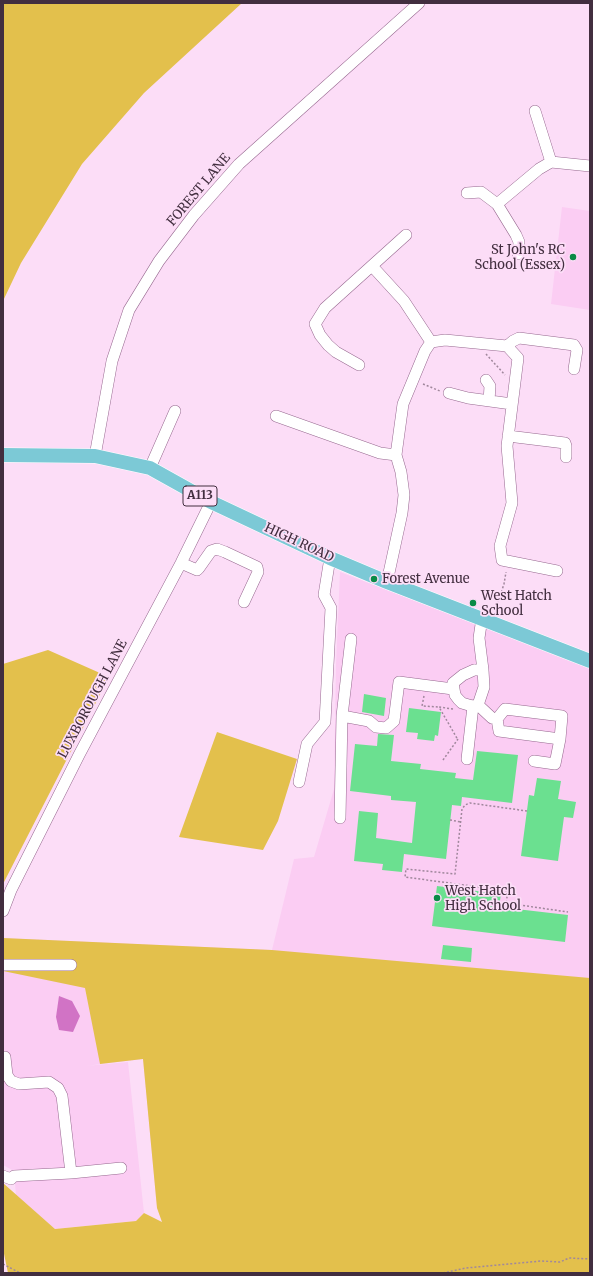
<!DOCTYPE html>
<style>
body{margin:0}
#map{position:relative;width:593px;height:1276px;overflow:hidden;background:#fcddf7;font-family:Merriweather,serif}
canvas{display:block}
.frame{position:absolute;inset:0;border:4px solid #422e3f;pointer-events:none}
</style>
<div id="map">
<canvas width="593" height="1276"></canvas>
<div class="frame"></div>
</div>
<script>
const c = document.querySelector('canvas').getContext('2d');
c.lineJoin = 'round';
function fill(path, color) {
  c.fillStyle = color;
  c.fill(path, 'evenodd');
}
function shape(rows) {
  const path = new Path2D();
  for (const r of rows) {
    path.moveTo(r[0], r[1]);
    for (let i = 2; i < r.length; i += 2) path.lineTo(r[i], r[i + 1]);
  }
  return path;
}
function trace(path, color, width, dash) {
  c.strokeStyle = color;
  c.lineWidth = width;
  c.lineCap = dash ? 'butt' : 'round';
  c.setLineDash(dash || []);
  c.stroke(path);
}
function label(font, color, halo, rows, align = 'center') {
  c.font = font + ' Merriweather,serif';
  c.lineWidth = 3.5;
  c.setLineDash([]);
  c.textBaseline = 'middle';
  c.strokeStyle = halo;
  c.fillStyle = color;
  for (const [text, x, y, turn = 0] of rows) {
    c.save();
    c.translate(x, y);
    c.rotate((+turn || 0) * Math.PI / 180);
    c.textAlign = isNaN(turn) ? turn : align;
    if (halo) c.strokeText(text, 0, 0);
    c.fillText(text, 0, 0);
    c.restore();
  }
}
const built = shape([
 [562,207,590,211,590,310,551,304],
 [340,572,590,668,590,1188,182,1273,157,1208,143,1059,85,1066,128,1062,144,1213,136,1221,55,1229,16,1196,14,1171,3,1165,3,938,272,950,294,859,314,857,334,789,336,664]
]);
const green = shape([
 [3,3,242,3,144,93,82,164,21,263,3,301],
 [48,650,109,677,3,884,3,664],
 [217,732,297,759,278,821,263,850,179,837],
 [3,938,272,950,590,978,590,1273,8,1273,3,1249,3,1183,55,1229,136,1221,144,1213,162,1222,157,1208,143,1059,100,1064,85,988,3,971]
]);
const water = shape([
 [59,996,72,1001,80,1016,73,1032,59,1030,56,1017]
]);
const building = shape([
 [364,694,386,698,384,716,362,712],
 [409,708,441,712,438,736,435,735,434,741,417,739,418,733,406,732],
 [378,734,394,735,391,761,421,764,420,769,456,773,455,778,473,780,477,751,518,755,512,803,462,797,461,806,452,805,446,859,404,854,402,872,382,870,383,864,354,861,359,811,378,813,376,838,412,843,416,802,391,800,391,796,350,791,355,744,377,746],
 [537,778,561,781,558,799,576,802,573,818,564,817,558,861,521,856,529,795,534,796],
 [437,886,501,894,499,907,568,915,565,942,432,926],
 [443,945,472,948,471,962,441,959]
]);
const path = shape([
 [486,354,505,375],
 [423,384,440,391],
 [495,611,504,584,506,572],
 [424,696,422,706,439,707],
 [453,709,439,707,458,740],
 [443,760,458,739],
 [527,811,470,803,465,805,462,809,455,874,406,869,405,877,508,891,506,903,568,912],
 [450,820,461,822],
 [3,1264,20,1273],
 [443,1273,466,1268,541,1261,560,1262,569,1258,590,1259]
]);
const minor = shape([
 [535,111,551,162],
 [467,193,481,192,497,204,539,169,551,162,590,166],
 [497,204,516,235,519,242,518,254],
 [372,266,404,301,431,342],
 [431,342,445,340,507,346,518,358,507,446,512,503,500,546,502,560,557,571],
 [507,346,513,341,519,338,574,345,577,350,574,369],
 [359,365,336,352,328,345,320,335,315,324,325,308,406,235],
 [486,380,490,386,489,401],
 [449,393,468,398,512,404],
 [276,416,380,453,396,455,401,472,404,495,402,513,387,582],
 [508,436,565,443,566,446,566,457],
 [396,455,403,404,425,351,431,342],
 [95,456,112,361,129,310,159,261,194,215,239,164,419,3],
 [150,468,175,411],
 [181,563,197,570,199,568,211,551,217,549,225,552,257,567,258,572,244,602],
 [482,618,479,638,483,670],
 [474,670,483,670,484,687,478,705,472,706,462,703,458,699,455,695,453,683,463,675,474,670],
 [478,705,492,718,497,719],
 [342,716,351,639],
 [467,759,473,706],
 [534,761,555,764,560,739,562,716,505,709,497,719,499,731,560,739],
 [299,782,307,744,325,722,331,608,324,595,330,558],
 [340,818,342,716,369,721,376,727,386,728,394,721,399,682,453,689],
 [3,911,11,890,79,755,181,563,211,502],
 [3,965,71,965],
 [5,1057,7,1075,11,1081,19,1084,49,1082,58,1088,62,1096,71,1173],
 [3,1176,11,1179,14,1176,71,1173,121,1168]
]);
const major = shape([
 [3,455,95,456,150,468,211,502,330,558,387,582,590,661]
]);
const markers = [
 [573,257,4,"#0a8a46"],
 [374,579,4,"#0a8a46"],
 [473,603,4,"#0a8a46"],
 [437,898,4,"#0a8a46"]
];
const shields = [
 [200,496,34]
];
const shieldNames = [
 ["A113",200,496]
];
const streetNames = [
 ["FOREST LANE",199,190,-50],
 ["HIGH ROAD",299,543,25],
 ["LUXBOROUGH LANE",93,699,-62]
];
const poiNames = [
 ["St John's RC",565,250,"right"],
 ["School (Essex)",565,265,"right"],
 ["Forest Avenue",382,579],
 ["West Hatch",481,596],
 ["School",481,611],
 ["West Hatch",445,891],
 ["High School",445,906]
];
fill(built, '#fbcdf3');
fill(green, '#e3c04c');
fill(water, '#d173c5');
fill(building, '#6be090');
trace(minor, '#96688f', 12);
trace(major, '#fff', 15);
trace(path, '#a0879c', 1.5, [2, 2]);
trace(minor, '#fff', 11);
trace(major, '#7cc9d6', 14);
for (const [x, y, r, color] of markers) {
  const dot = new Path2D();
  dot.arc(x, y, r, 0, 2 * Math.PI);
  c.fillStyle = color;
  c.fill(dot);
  trace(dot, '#fcddf7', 1.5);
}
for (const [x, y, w] of shields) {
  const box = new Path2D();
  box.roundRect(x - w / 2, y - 10, w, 20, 3);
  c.fillStyle = '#fcddf7';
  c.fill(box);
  trace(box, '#422e3f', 1);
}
label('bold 12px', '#422e3f', null, shieldNames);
label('13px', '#422e3f', '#fcddf7', streetNames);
label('13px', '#422e3f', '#fcddf7', poiNames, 'left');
</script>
